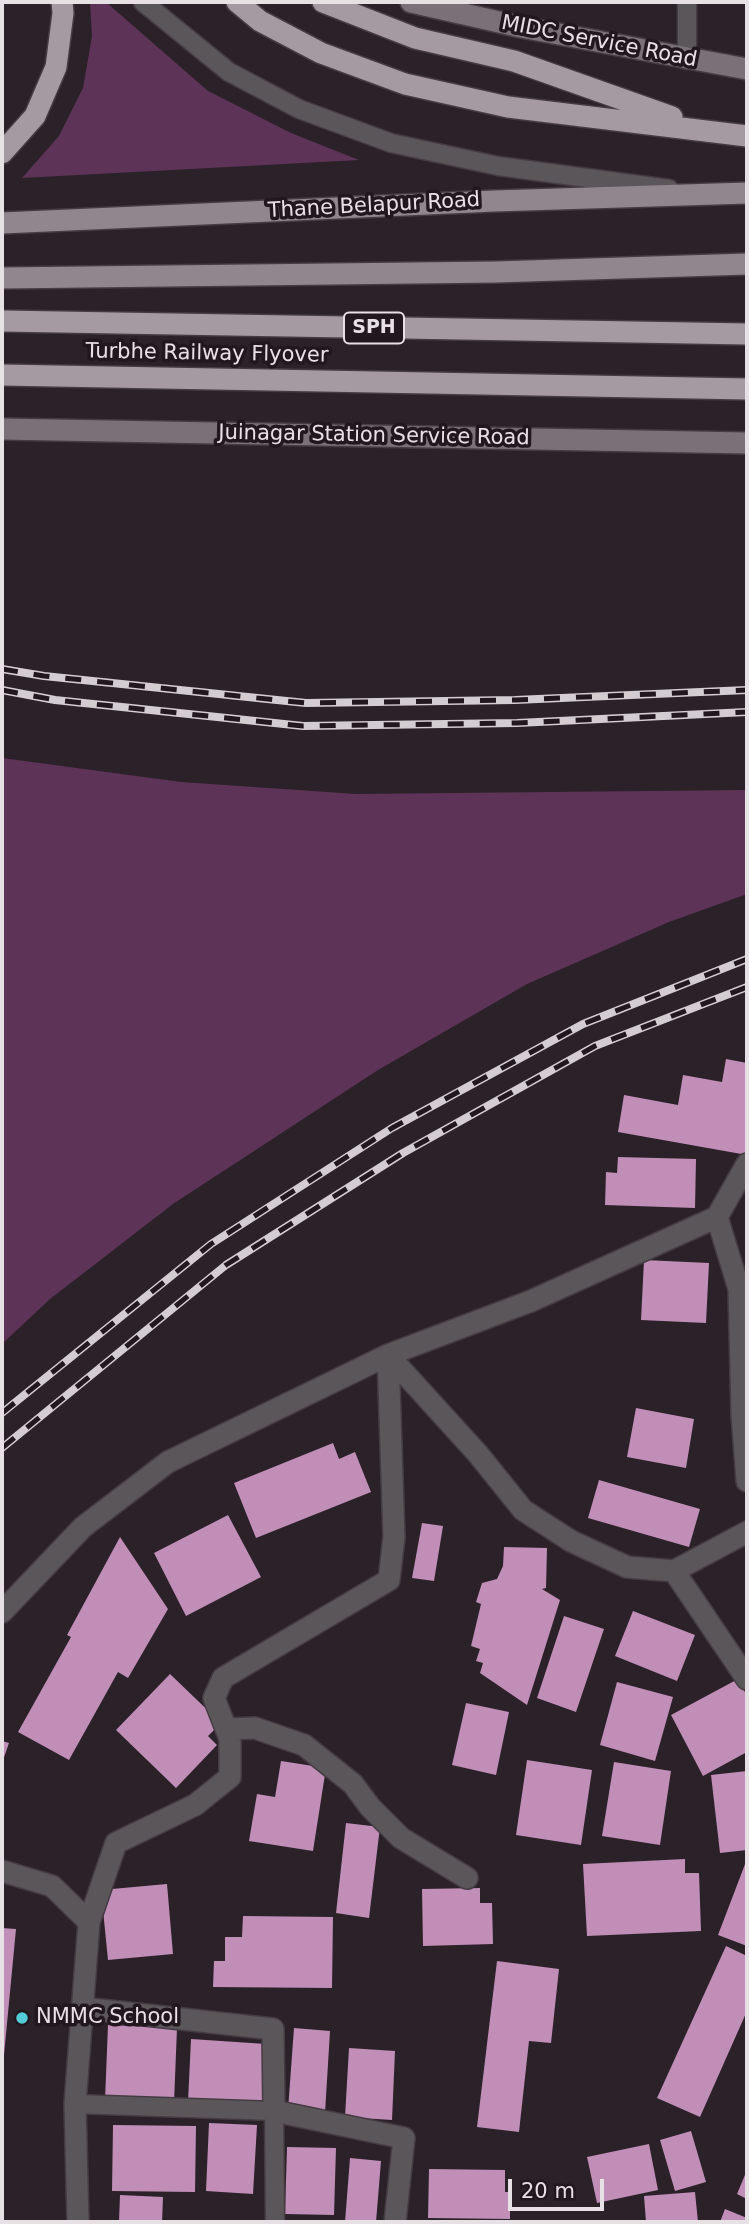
<!DOCTYPE html>
<style>
body{margin:0}
#map{position:relative;width:749px;height:2224px;overflow:hidden;background:#2b2129;font-family:"DejaVu Sans",sans-serif}
canvas{display:block}
.frame{position:absolute;inset:0;border:4px solid #e7e1e6;pointer-events:none}
.scale{position:absolute;left:508px;top:2179px;width:96px;height:32px;box-sizing:border-box;border:4px solid #e7e1e6;border-top:0;padding-left:9px;font-size:21px;line-height:24px;white-space:nowrap;color:#e7e1e6;-webkit-text-stroke:5px #21181f;paint-order:stroke}
</style>
<div id="map">
<canvas width="749" height="2224"></canvas>
<div class="frame"></div>
<div class="scale">20 m</div>
</div>
<script>
const c = document.querySelector('canvas').getContext('2d');
c.lineJoin = 'round';
function fill(path, color) {
  c.fillStyle = color;
  c.fill(path, 'evenodd');
}
function shape(rows) {
  const path = new Path2D();
  for (const r of rows) {
    path.moveTo(r[0], r[1]);
    for (let i = 2; i < r.length; i += 2) path.lineTo(r[i], r[i + 1]);
  }
  return path;
}
function trace(path, color, width, dash) {
  c.strokeStyle = color;
  c.lineWidth = width;
  c.lineCap = dash ? 'butt' : 'round';
  c.setLineDash(dash || []);
  c.stroke(path);
}
function label(font, color, halo, rows, align = 'center') {
  c.font = font + ' "DejaVu Sans",sans-serif';
  c.lineWidth = 7;
  c.setLineDash([]);
  c.textBaseline = 'middle';
  c.strokeStyle = halo;
  c.fillStyle = color;
  for (const [text, x, y, turn = 0] of rows) {
    c.save();
    c.translate(x, y);
    c.rotate((+turn || 0) * Math.PI / 180);
    c.textAlign = isNaN(turn) ? turn : align;
    if (halo) c.strokeText(text, 0, 0);
    c.fillText(text, 0, 0);
    c.restore();
  }
}
const green = shape([
 [90,2,106,2,208,91,291,133,359,160,22,178,59,136,83,88,92,36],
 [2,758,181,782,356,794,747,790,747,894,669,922,527,984,378,1070,173,1204,50,1299,2,1344]
]);
const building = shape([
 [726,1059,747,1063,747,1155,618,1132,624,1095,678,1105,683,1075,722,1082],
 [618,1157,696,1159,695,1208,605,1205,606,1172,617,1173],
 [644,1260,709,1263,706,1323,641,1320],
 [636,1408,694,1419,686,1468,627,1457],
 [333,1443,339,1459,355,1452,371,1492,256,1538,234,1483],
 [599,1480,700,1509,689,1547,588,1518],
 [228,1515,261,1577,186,1616,154,1553],
 [422,1523,443,1526,434,1581,412,1578],
 [120,1537,168,1609,128,1678,118,1672,69,1760,18,1732,71,1637,67,1635],
 [504,1547,547,1548,546,1588,542,1589,560,1600,527,1705,480,1673,483,1663,476,1661,480,1649,471,1646,481,1604,476,1602,482,1583,497,1579,503,1566],
 [633,1611,695,1635,677,1681,615,1656],
 [564,1616,604,1629,576,1712,537,1698],
 [170,1674,221,1723,208,1736,217,1745,176,1788,116,1730],
 [738,1679,747,1696,747,1752,703,1776,671,1715],
 [617,1682,673,1697,655,1761,600,1745],
 [466,1703,509,1712,496,1775,452,1765],
 [2,1741,9,1743,2,1763],
 [527,1760,592,1770,581,1845,516,1835],
 [281,1761,326,1768,313,1851,249,1841,257,1794,275,1797],
 [614,1762,671,1771,660,1845,602,1836],
 [747,1771,747,1850,720,1853,711,1775],
 [346,1823,380,1827,369,1918,336,1913],
 [685,1859,685,1873,699,1873,701,1931,587,1936,583,1864],
 [747,1859,747,1946,718,1935],
 [167,1884,173,1954,108,1960,101,1890],
 [480,1888,480,1903,492,1903,493,1944,423,1946,422,1889],
 [243,1916,333,1917,332,1988,213,1987,214,1961,225,1961,225,1937,242,1937],
 [2,1928,16,1929,4,2055,2,2055],
 [726,1946,747,1956,747,2011,700,2117,657,2098],
 [497,1961,559,1969,551,2043,529,2041,519,2132,477,2127],
 [108,2025,177,2028,174,2103,105,2100],
 [294,2028,330,2031,325,2113,288,2110],
 [191,2039,266,2044,262,2106,188,2102],
 [349,2048,395,2051,392,2120,345,2117],
 [209,2123,257,2125,253,2194,206,2191],
 [113,2125,196,2126,195,2192,112,2191],
 [691,2131,706,2182,675,2191,660,2140],
 [649,2144,658,2190,597,2203,587,2157],
 [287,2147,336,2148,334,2215,285,2214],
 [350,2158,381,2161,376,2222,345,2222],
 [429,2169,505,2170,505,2192,510,2192,510,2219,428,2218],
 [747,2170,747,2199,737,2194],
 [695,2192,698,2222,646,2222,644,2196],
 [120,2195,163,2197,162,2222,119,2222],
 [725,2209,747,2218,747,2222,720,2222]
]);
const lane = shape([
 [143,2,229,72,299,109,391,143,498,166,669,189],
 [687,60,687,2],
 [75,2104,274,2111,275,2222]
]);
const street = shape([
 [717,1217,739,1289,742,1414,747,1481],
 [388,1355,478,1454,523,1510,571,1541,627,1567,674,1571,747,1532],
 [674,1571,747,1679],
 [2,1612,83,1527,168,1462,388,1355,531,1301,717,1217,747,1164],
 [226,1729,255,1728,304,1745,353,1784,370,1807,401,1838,467,1878],
 [2,1871,52,1886,89,1922,75,2104,78,2222],
 [89,1922,116,1843,195,1805,230,1777,230,1739,214,1698,223,1678,389,1580,394,1537,388,1355],
 [82,2008,273,2029,274,2111,404,2138,395,2222]
]);
const secondary = shape([
 [411,2,521,27,747,69],
 [2,429,747,443]
]);
const primary = shape([
 [2,223,494,201,747,193],
 [2,278,496,272,747,264]
]);
const highway = shape([
 [237,2,260,21,321,53,405,84,508,107,747,136],
 [323,2,415,38,514,61,672,117],
 [2,153,35,116,56,67,63,13,62,2],
 [2,321,747,334],
 [2,375,747,389]
]);
const rail = shape([
 [2,669,44,676,306,703,515,700,747,690],
 [2,690,55,700,303,726,517,723,747,712],
 [2,1413,211,1244,392,1128,583,1024,747,959],
 [2,1448,226,1265,403,1153,595,1046,747,987]
]);
const markers = [
 [22,2018,7,"#52ccd6"]
];
const shields = [
 [374,328,60]
];
const shieldNames = [
 ["SPH",374,328]
];
const streetNames = [
 ["MIDC Service Road",599,42,11],
 ["Thane Belapur Road",374,206,-3],
 ["Turbhe Railway Flyover",207,354,1],
 ["Juinagar Station Service Road",374,436,1]
];
const poiNames = [
 ["NMMC School",36,2018]
];
fill(green, '#5d3457');
fill(building, '#c18eb8');
trace(lane, '#453c43', 21);
trace(street, '#453c43', 24);
trace(secondary, '#453c43', 24);
trace(primary, '#453c43', 24);
trace(highway, '#453c43', 24);
trace(lane, '#5b565a', 18);
trace(street, '#5b565a', 21);
trace(secondary, '#797177', 21);
trace(primary, '#90868e', 21);
trace(highway, '#a599a2', 21);
trace(rail, '#d3cdd2', 8);
trace(rail, '#21181f', 5, [16]);
for (const [x, y, r, color] of markers) {
  const dot = new Path2D();
  dot.arc(x, y, r, 0, 2 * Math.PI);
  c.fillStyle = color;
  c.fill(dot);
  trace(dot, '#21181f', 2.5);
}
for (const [x, y, w] of shields) {
  const box = new Path2D();
  box.roundRect(x - w / 2, y - 15.5, w, 31, 5);
  c.fillStyle = '#21181f';
  c.fill(box);
  trace(box, '#e7e1e6', 2);
}
label('bold 19px', '#e7e1e6', null, shieldNames);
label('21px', '#e7e1e6', '#21181f', streetNames);
label('21px', '#e7e1e6', '#21181f', poiNames, 'left');
</script>
